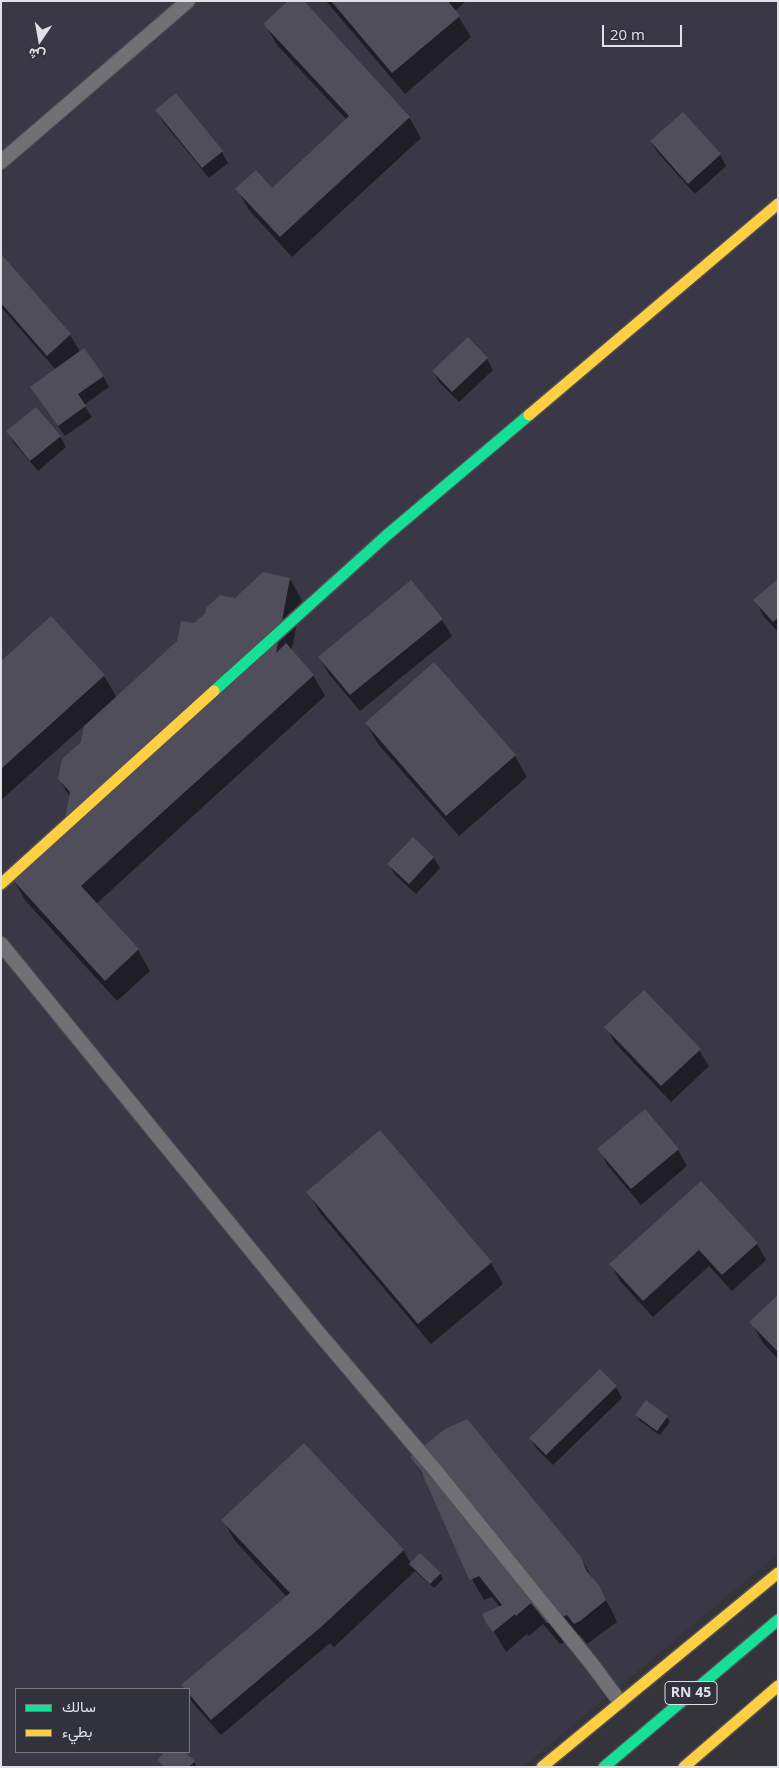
<!DOCTYPE html>
<meta charset="utf-8">
<style>
body{margin:0}
#map{position:relative;width:779px;height:1768px;overflow:hidden;background:#34343a;font-family:"Open Sans",Vazirmatn,sans-serif}
canvas{display:block}
.frame{position:absolute;inset:0;border:2px solid #e0e0e7;pointer-events:none}
.legend{position:absolute;left:15px;top:1688px;width:175px;height:65px;box-sizing:border-box;background:#32323c;border:1px solid #787880;margin:0;padding:6px 9px;list-style:none;font-size:15px;color:#e0e0e7}
.legend li{display:flex;align-items:center;gap:10px;height:25px}
.legend b{width:25px;border:1px solid #787880}
.north{position:absolute;left:15px;top:15px;width:50px;height:50px;-webkit-text-stroke:4px #32323c;paint-order:stroke;rotate:192deg;font-size:14px;font-weight:700;line-height:20px;text-align:center;color:#e0e0e7}
.north::after{content:'';display:block;margin:auto;width:18px;height:22px;background:#e0e0e7;clip-path:polygon(50% 0,100% 100%,50% 72%,0 100%)}
.scale{position:absolute;left:602px;top:25px;width:80px;height:22px;box-sizing:border-box;border:2px solid #e0e0e7;border-top:0;padding-left:6px;font-size:15px;line-height:18px;white-space:nowrap;color:#e0e0e7;-webkit-text-stroke:4px #32323c;paint-order:stroke}
</style>
<div id="map">
<canvas width="779" height="1768"></canvas>
<div class="frame"></div>
<ul class="legend">
<li><b style="height:6px;background:#16e098"></b>سالك</li>
<li><b style="height:6px;background:#ffcf43"></b>بطيء</li>
</ul>
<div class="north">ش</div>
<div class="scale">20 m</div>
</div>
<script>
const c = document.querySelector('canvas').getContext('2d');
c.lineJoin = 'round';
function fill(path, color) {
  c.fillStyle = color;
  c.fill(path, 'evenodd');
}
function shape(rows) {
  const path = new Path2D();
  for (const r of rows) {
    path.moveTo(r[0], r[1]);
    for (let i = 2; i < r.length; i += 2) path.lineTo(r[i], r[i + 1]);
  }
  return path;
}
function trace(path, color, width, dash) {
  c.strokeStyle = color;
  c.lineWidth = width;
  c.lineCap = dash ? 'butt' : 'round';
  c.setLineDash(dash || []);
  c.stroke(path);
}
function label(font, color, halo, rows, align = 'center') {
  c.font = font + ' "Open Sans",sans-serif';
  c.lineWidth = 4.5;
  c.setLineDash([]);
  c.textBaseline = 'middle';
  c.strokeStyle = halo;
  c.fillStyle = color;
  for (const [text, x, y, turn = 0] of rows) {
    c.save();
    c.translate(x, y);
    c.rotate((+turn || 0) * Math.PI / 180);
    c.textAlign = isNaN(turn) ? turn : align;
    if (halo) c.strokeText(text, 0, 0);
    c.fillText(text, 0, 0);
    c.restore();
  }
}
const built = shape([
 [1,1,778,1,778,1554,523,1767,1,1767],
 [16,1689,189,1689,189,1752,16,1752]
]);
const shadow = shape([
 [326,1,466,1,455,11,471,37,405,94],
 [265,24,409,117,421,138,292,257,249,210,237,189,272,189,347,120,277,45],
 [157,110,222,152,228,163,209,178,163,122],
 [651,142,720,154,726,166,695,194,658,153],
 [1,256,70,335,81,353,103,376,109,387,84,405,92,417,65,436,38,398,56,370,1,307],
 [487,359,493,370,459,402,439,382,433,371],
 [8,432,60,436,66,447,38,471,14,443],
 [290,579,302,600,291,652,313,675,325,696,96,904,138,950,150,971,117,1001,25,900,13,879,63,834,70,797,59,779,82,742,86,724,1,800,1,662,51,618,104,676,117,698,195,624,235,599],
 [778,580,778,632,764,617,755,600],
 [442,620,452,636,360,711,329,674,319,657],
 [434,664,515,756,527,777,459,836,378,744,366,723],
 [433,857,440,868,416,894,395,875,389,864],
 [606,1027,699,1050,709,1066,671,1102,615,1043],
 [380,1132,491,1263,503,1284,431,1344,320,1213,308,1192],
 [599,1149,678,1150,687,1166,641,1205,608,1166],
 [701,1183,757,1244,766,1260,732,1291,709,1266,653,1317,620,1281,611,1265],
 [778,1296,778,1359,763,1343,751,1322],
 [616,1387,622,1398,553,1465,537,1449,530,1438],
 [637,1416,667,1417,670,1422,660,1435,640,1421],
 [412,1458,580,1557,611,1609,617,1622,587,1644,580,1635,560,1644,543,1624,529,1636,527,1634,506,1652,484,1614,500,1607,492,1597,484,1600,472,1579,428,1484],
 [223,1520,403,1550,411,1564,440,1573,443,1579,434,1588,415,1571,334,1647,330,1643,221,1735,192,1702,189,1695,189,1689,185,1689,183,1686,287,1597,235,1541],
 [166,1752,183,1752,194,1762,197,1767,163,1767,158,1760]
]);
const building = shape([
 [288,1,304,1,410,117,280,237,235,189,256,170,272,188,349,116,263,24],
 [331,1,448,1,460,16,392,73],
 [176,93,223,151,202,168,155,110],
 [683,112,721,154,688,184,650,141],
 [1,254,71,334,47,356,1,303],
 [468,337,488,358,452,392,432,371],
 [84,348,104,376,78,394,86,406,58,426,30,387],
 [36,407,61,436,30,461,6,431],
 [263,572,290,578,276,653,286,643,314,675,81,886,139,949,105,981,12,879,62,834,70,792,58,779,62,759,81,742,84,726,177,641,181,621,194,623,205,614,206,608,220,595,235,598],
 [778,579,778,618,773,622,753,600],
 [411,580,443,619,350,695,318,657],
 [51,616,105,675,1,769,1,661],
 [434,662,516,755,446,816,365,723],
 [413,837,434,857,409,884,387,864],
 [644,990,701,1049,661,1086,604,1027],
 [645,1109,679,1149,631,1189,597,1149],
 [380,1130,492,1262,418,1324,306,1192],
 [701,1181,758,1243,722,1275,699,1250,643,1301,609,1264],
 [778,1295,778,1352,749,1322],
 [600,1369,617,1386,546,1455,529,1438],
 [646,1400,668,1416,657,1431,635,1415],
 [467,1419,581,1557,586,1570,600,1587,606,1600,580,1621,574,1624,567,1615,547,1623,531,1603,516,1616,515,1614,493,1632,486,1623,482,1614,502,1605,479,1576,470,1580,468,1577,421,1471,410,1457,445,1429],
 [304,1443,404,1550,321,1627,211,1720,189,1694,189,1689,185,1689,181,1685,290,1593,221,1520],
 [420,1553,441,1573,430,1584,409,1564],
 [164,1752,185,1752,195,1761,189,1767,164,1767,157,1760]
]);
const lane = shape([
 [1,162,188,1],
 [1,944,317,1331,435,1470,591,1663,620,1702]
]);
const fast = shape([
 [214,691,387,535,529,415],
 [604,1767,778,1620]
]);
const slow = shape([
 [529,415,778,204],
 [1,884,214,691],
 [542,1767,778,1573],
 [684,1767,778,1686]
]);
const shields = [
 [691,1693,52]
];
const shieldNames = [
 ["RN 45",691,1693]
];
fill(built, '#3a3847');
fill(shadow, '#0007');
fill(building, '#504e5a');
trace(lane, '#505055', 16);
trace(fast, '#505055', 14);
trace(slow, '#505055', 14);
trace(lane, '#707075', 14);
trace(fast, '#16e098', 11);
trace(slow, '#ffcf43', 11);
for (const [x, y, w] of shields) {
  const box = new Path2D();
  box.roundRect(x - w / 2, y - 11.5, w, 23, 4);
  c.fillStyle = '#32323c';
  c.fill(box);
  trace(box, '#e0e0e7', 1);
}
label('bold 14px', '#e0e0e7', null, shieldNames);
</script>
